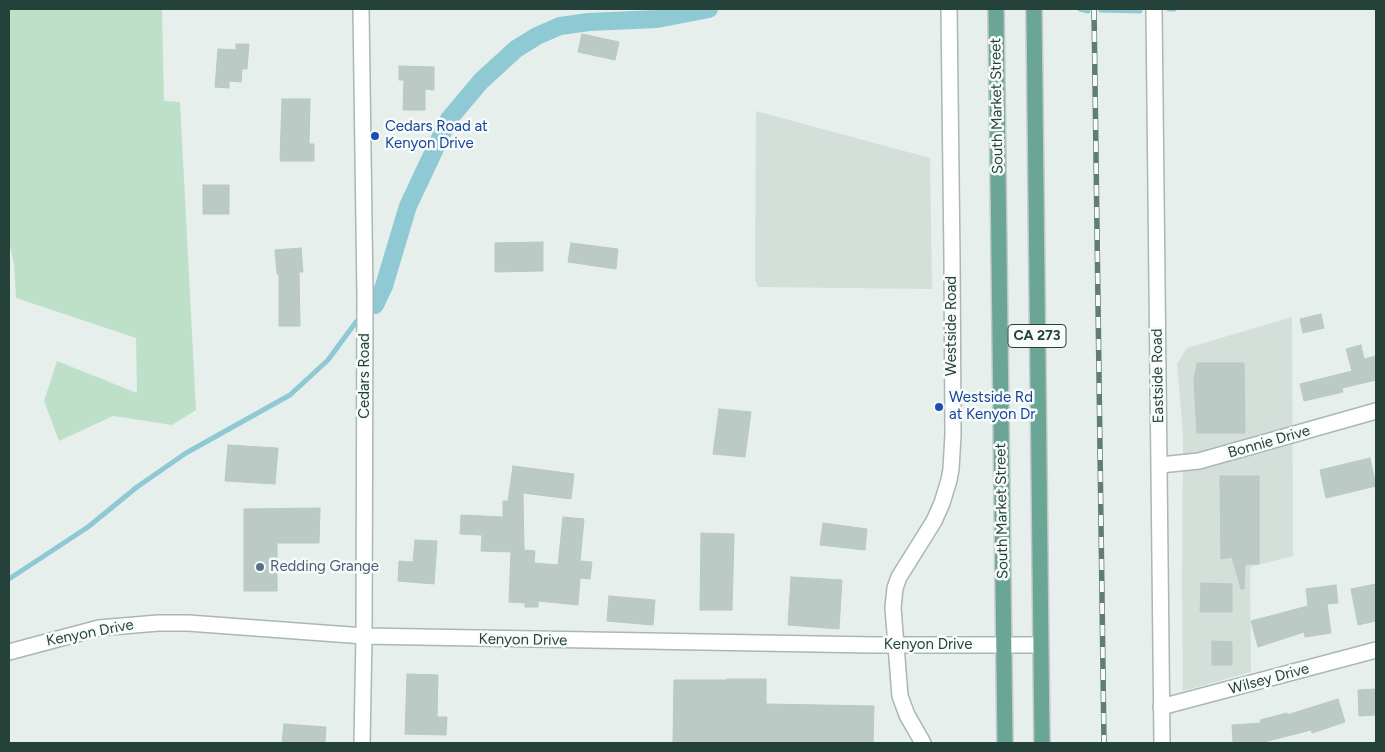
<!DOCTYPE html>
<style>
body{margin:0}
#map{position:relative;width:1385px;height:752px;overflow:hidden;background:#e6efeb;font-family:Figtree,sans-serif}
canvas{display:block}
.frame{position:absolute;inset:0;border:10px solid #24423a;pointer-events:none}
</style>
<div id="map">
<canvas width="1385" height="752"></canvas>
<div class="frame"></div>
</div>
<script>
const c = document.querySelector('canvas').getContext('2d');
c.lineJoin = 'round';
function fill(path, color) {
  c.fillStyle = color;
  c.fill(path, 'evenodd');
}
function shape(rows) {
  const path = new Path2D();
  for (const r of rows) {
    path.moveTo(r[0], r[1]);
    for (let i = 2; i < r.length; i += 2) path.lineTo(r[i], r[i + 1]);
  }
  return path;
}
function trace(path, color, width, dash) {
  c.strokeStyle = color;
  c.lineWidth = width;
  c.lineCap = dash ? 'butt' : 'round';
  c.setLineDash(dash || []);
  c.stroke(path);
}
function label(font, color, halo, rows, align = 'center') {
  c.font = font + ' Figtree,sans-serif';
  c.lineWidth = 5;
  c.setLineDash([]);
  c.textBaseline = 'middle';
  c.strokeStyle = halo;
  c.fillStyle = color;
  for (const [text, x, y, turn = 0] of rows) {
    c.save();
    c.translate(x, y);
    c.rotate((+turn || 0) * Math.PI / 180);
    c.textAlign = isNaN(turn) ? turn : align;
    if (halo) c.strokeText(text, 0, 0);
    c.fillText(text, 0, 0);
    c.restore();
  }
}
const built = shape([
 [756,111,930,158,932,289,758,287,755,280],
 [1292,317,1293,556,1250,567,1251,672,1183,691,1182,584,1183,434,1177,364,1187,348]
]);
const green = shape([
 [9,9,162,9,164,101,180,102,196,410,172,425,113,416,59,441,44,401,57,361,137,393,136,338,16,298,14,264,9,242]
]);
const stream = shape([
 [1080,9,1088,11],
 [1169,9,1174,9],
 [1101,10,1140,11],
 [9,579,88,527,137,487,186,453,290,395,328,360,356,322]
]);
const canal = shape([
 [375,305,384,286,408,206,449,119,481,81,516,49,537,36,560,26,588,22,657,19,709,9]
]);
const building = shape([
 [582,34,619,42,615,60,578,52,582,34],
 [236,44,249,44,247,69,242,69,241,82,229,81,229,88,215,87,218,49,236,50,236,44],
 [399,66,434,67,434,90,425,89,425,110,403,110,404,80,399,80,399,66],
 [282,99,310,99,309,144,314,144,314,161,280,161,282,99],
 [203,185,229,185,229,214,203,214,203,185],
 [543,242,543,271,495,272,495,243,543,242],
 [571,243,618,249,616,269,568,262,571,243],
 [301,248,303,272,299,272,300,326,279,326,279,274,277,274,275,250,301,248],
 [1321,314,1324,328,1303,333,1300,319,1321,314],
 [1361,345,1364,359,1376,356,1376,380,1342,388,1343,392,1304,401,1300,384,1352,371,1346,349,1361,345],
 [1197,363,1244,363,1245,433,1197,433,1194,380,1197,363],
 [719,409,751,412,745,457,713,454,719,409],
 [228,445,278,448,275,484,225,481,228,445],
 [1370,458,1376,486,1326,498,1320,470,1370,458],
 [513,466,574,474,571,499,523,493,524,550,535,551,534,563,558,565,563,517,584,519,580,561,592,562,590,579,580,578,578,605,538,601,538,607,525,607,525,603,509,602,511,552,481,551,482,535,460,534,461,515,503,517,503,501,508,501,513,466],
 [1220,476,1259,476,1259,564,1245,564,1244,589,1241,589,1232,557,1221,559,1220,476],
 [320,508,319,543,277,543,277,591,244,591,244,509,320,508],
 [823,523,867,529,865,550,820,545,823,523],
 [701,533,734,534,732,610,700,610,701,533],
 [415,540,437,541,434,584,398,581,399,561,413,562,415,540],
 [791,577,842,580,839,629,788,625,791,577],
 [1201,583,1232,584,1232,612,1200,612,1201,583],
 [1376,584,1376,621,1358,625,1351,589,1376,584],
 [1336,585,1338,603,1327,604,1331,633,1305,637,1304,632,1258,647,1251,621,1308,606,1306,589,1336,585],
 [609,596,655,600,653,625,607,621,609,596],
 [1212,641,1232,642,1232,665,1212,665,1212,641],
 [407,674,438,675,437,717,447,717,446,735,405,734,407,674],
 [727,679,766,679,766,704,874,706,873,743,673,743,674,680,727,680,727,679],
 [1376,689,1376,715,1359,716,1358,690,1376,689],
 [1338,699,1345,722,1312,733,1311,730,1260,743,1233,743,1232,725,1261,723,1260,720,1287,713,1287,715,1338,699],
 [284,724,326,727,325,743,282,743,284,724]
]);
const minor = shape([
 [361,9,365,296,364,636,362,743],
 [1160,465,1199,461,1376,411],
 [9,652,99,628,158,623,188,623,364,636,873,645,1041,645],
 [1161,707,1376,650]
]);
const tertiary = shape([
 [1154,9,1162,743],
 [923,743,907,715,900,696,893,608,895,588,899,577,934,521,942,503,949,480,951,469,953,435,952,258,949,9]
]);
const primary = shape([
 [996,9,1005,743],
 [1034,9,1042,743]
]);
const rail = shape([
 [1094,9,1104,743]
]);
const markers = [
 [375,136,5,"#1a4fb4"],
 [939,407,5,"#1a4fb4"],
 [260,567,5,"#5c6f8a"]
];
const shields = [
 [1037,336,58]
];
const shieldNames = [
 ["CA 273",1037,336]
];
const streetNames = [
 ["South Market Street",997,106,-91],
 ["Westside Road",952,326,-90],
 ["Cedars Road",365,376,-90],
 ["Eastside Road",1158,376,-91],
 ["Bonnie Drive",1269,442,-16],
 ["South Market Street",1002,511,-91],
 ["Kenyon Drive",90,633,-11],
 ["Kenyon Drive",523,640,1],
 ["Kenyon Drive",928,645],
 ["Wilsey Drive",1269,679,-15]
];
const transitNames = [
 ["Cedars Road at",385,127],
 ["Kenyon Drive",385,144],
 ["Westside Rd",949,398],
 ["at Kenyon Dr",949,415]
];
const serviceNames = [
 ["Redding Grange",270,567]
];
fill(built, '#d4dfda');
fill(green, '#bfe0c8');
trace(stream, '#8ec9d4', 5);
trace(canal, '#8ec9d4', 18);
fill(building, '#bbcac4');
trace(building, '#b8c9c2', 1);
trace(minor, '#a8b8b2', 18);
trace(tertiary, '#a8b8b2', 18);
trace(primary, '#c2cac8', 18);
trace(minor, '#fff', 15);
trace(tertiary, '#fff', 15);
trace(primary, '#6aa596', 15);
trace(rail, '#5f7d75', 5.5);
trace(rail, '#f7fbf9', 4, [11]);
for (const [x, y, r, color] of markers) {
  const dot = new Path2D();
  dot.arc(x, y, r, 0, 2 * Math.PI);
  c.fillStyle = color;
  c.fill(dot);
  trace(dot, '#f7fbf9', 2);
}
for (const [x, y, w] of shields) {
  const box = new Path2D();
  box.roundRect(x - w / 2, y - 11.5, w, 23, 4);
  c.fillStyle = '#f7fbf9';
  c.fill(box);
  trace(box, '#24423a', 1);
}
label('bold 14px', '#24423a', null, shieldNames);
label('15px', '#24423a', '#f7fbf9', streetNames);
label('15px', '#164399', '#f7fbf9', transitNames, 'left');
label('15px', '#4e5e75', '#f7fbf9', serviceNames, 'left');
</script>
